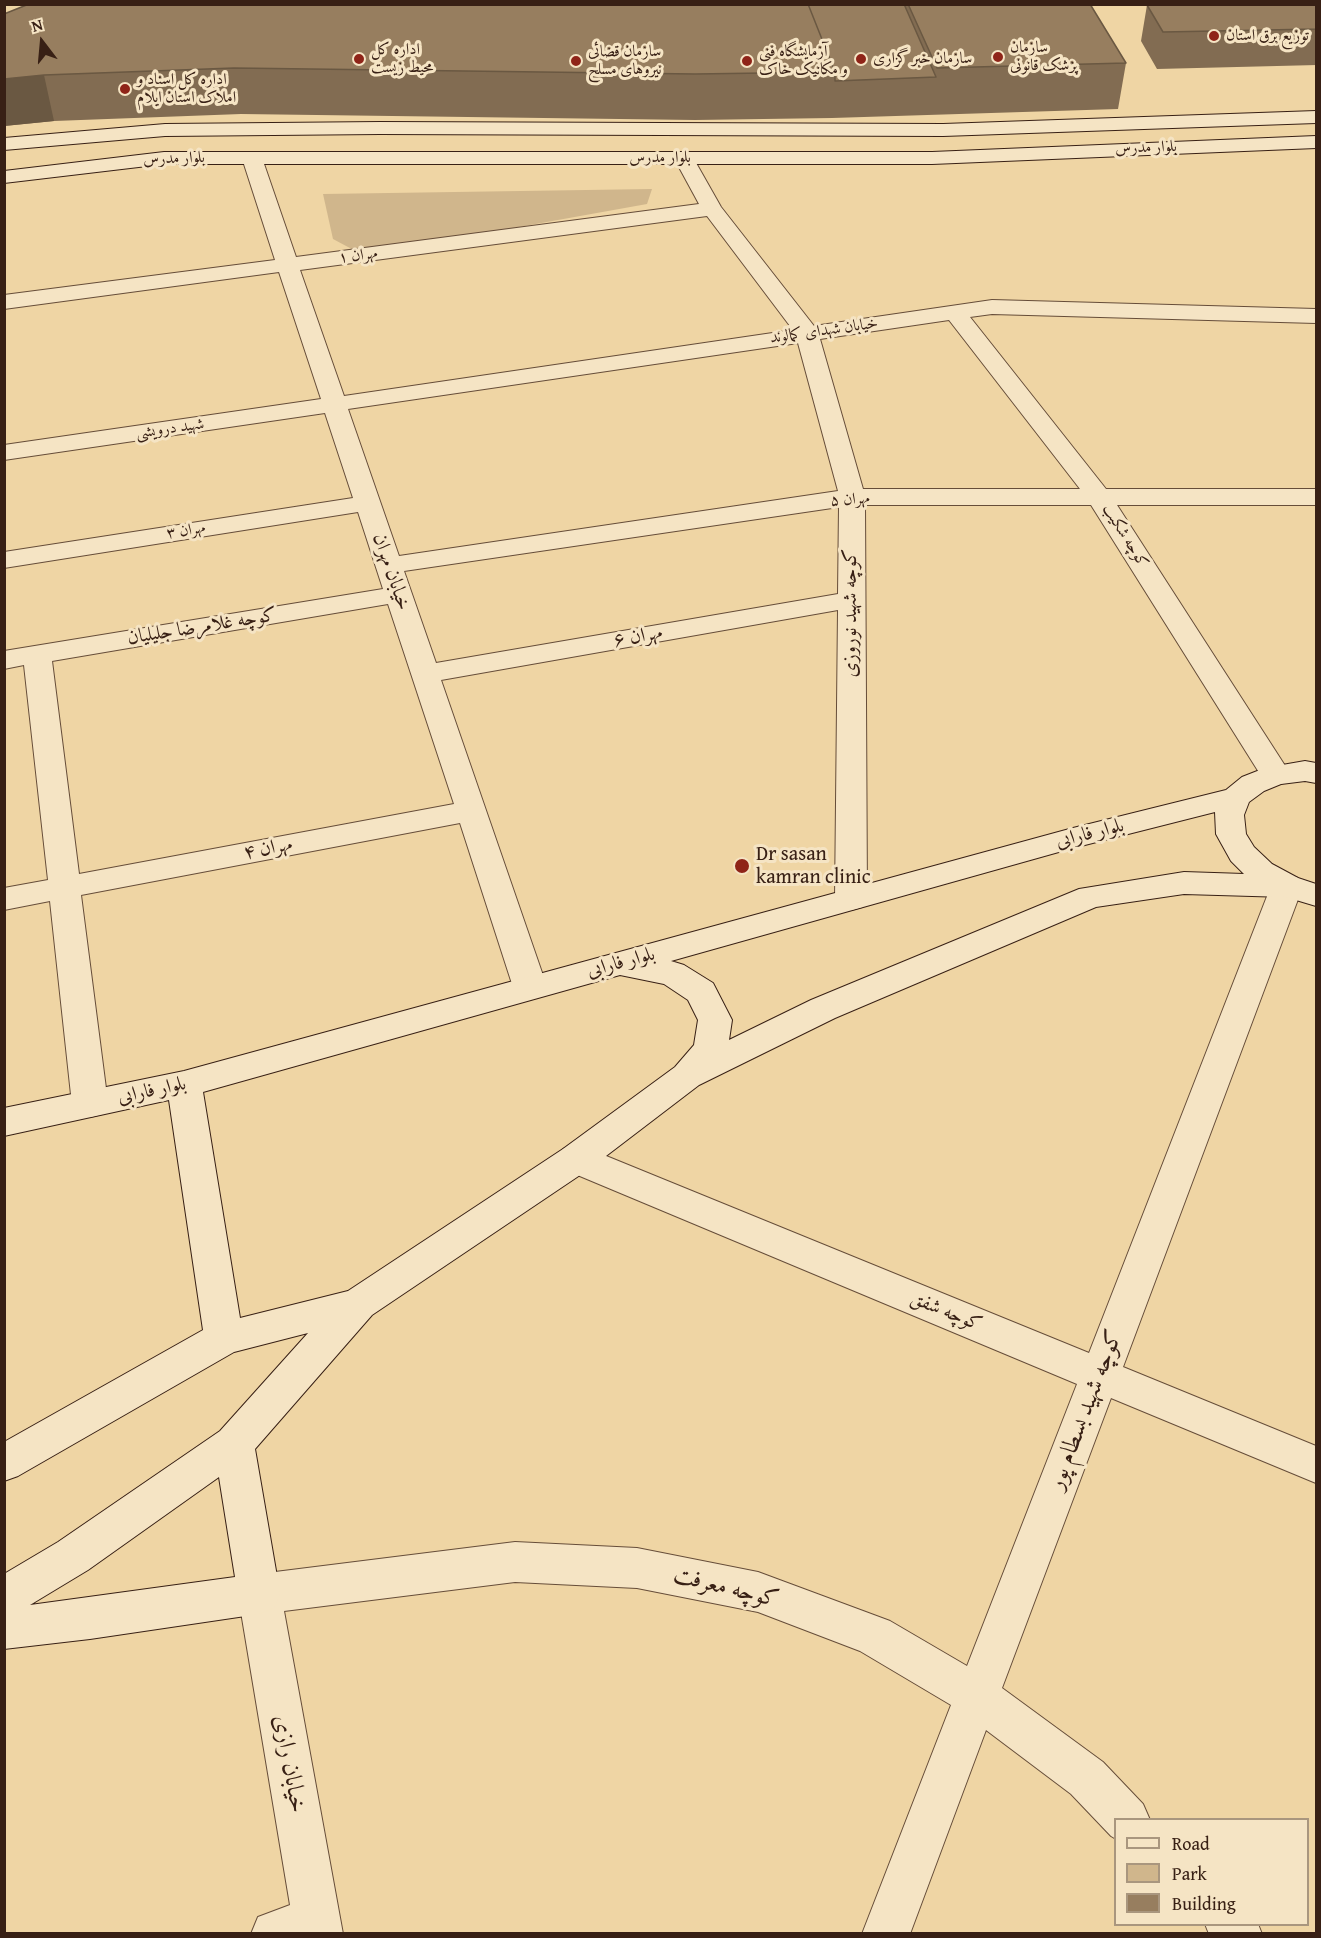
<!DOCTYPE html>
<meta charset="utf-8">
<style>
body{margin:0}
#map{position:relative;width:1321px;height:1938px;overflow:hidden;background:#efd5a4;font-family:"Gentium Book Plus",serif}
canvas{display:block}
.frame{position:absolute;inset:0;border:6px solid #382015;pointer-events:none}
.legend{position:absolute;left:1114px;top:1818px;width:195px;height:108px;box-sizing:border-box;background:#f5e4c4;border:2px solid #a9967e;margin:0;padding:8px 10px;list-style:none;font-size:18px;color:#382015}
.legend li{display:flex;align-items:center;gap:12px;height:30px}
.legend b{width:30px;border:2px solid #a9967e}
.north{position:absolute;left:12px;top:12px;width:60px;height:60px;-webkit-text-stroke:4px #f5e4c4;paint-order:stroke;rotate:344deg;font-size:16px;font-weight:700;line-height:24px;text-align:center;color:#382015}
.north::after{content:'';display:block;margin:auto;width:21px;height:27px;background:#382015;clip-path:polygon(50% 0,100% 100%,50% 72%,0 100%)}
</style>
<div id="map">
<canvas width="1321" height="1938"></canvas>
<div class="frame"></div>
<ul class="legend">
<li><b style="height:8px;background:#f5e4c4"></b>Road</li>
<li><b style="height:16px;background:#d0b68c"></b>Park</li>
<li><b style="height:16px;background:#977e5f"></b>Building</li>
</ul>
<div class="north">N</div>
</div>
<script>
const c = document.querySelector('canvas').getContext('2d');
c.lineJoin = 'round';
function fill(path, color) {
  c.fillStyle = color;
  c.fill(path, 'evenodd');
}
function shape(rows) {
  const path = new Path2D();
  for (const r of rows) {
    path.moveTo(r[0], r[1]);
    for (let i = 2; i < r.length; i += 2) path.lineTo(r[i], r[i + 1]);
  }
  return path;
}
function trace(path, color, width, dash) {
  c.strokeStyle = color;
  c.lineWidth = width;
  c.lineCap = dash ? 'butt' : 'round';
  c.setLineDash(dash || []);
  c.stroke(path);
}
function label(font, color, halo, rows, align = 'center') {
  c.font = font + ' "Gentium Book Plus",Amiri,serif';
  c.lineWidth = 6;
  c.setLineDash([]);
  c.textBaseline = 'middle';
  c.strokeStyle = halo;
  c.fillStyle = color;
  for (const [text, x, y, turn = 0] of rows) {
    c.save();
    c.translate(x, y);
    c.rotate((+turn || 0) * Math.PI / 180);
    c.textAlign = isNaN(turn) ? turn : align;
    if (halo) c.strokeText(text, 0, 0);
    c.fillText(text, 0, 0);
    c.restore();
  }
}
const green = shape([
 [652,189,647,204,363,255,333,239,323,194]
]);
const street = shape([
 [252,152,259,154,262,158,296,257,699,204,674,158,677,154,684,152,691,154,721,207,814,326,992,300,1316,309,1316,323,992,314,970,317,1106,489,1316,489,1316,505,1117,505,1291,775,1287,782,1276,785,1265,782,1091,505,865,505,867,899,862,907,851,910,840,907,835,899,838,610,441,680,547,987,542,996,530,999,518,996,513,987,460,823,81,895,108,1104,102,1114,90,1117,78,1114,72,1104,50,901,4,910,4,888,48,880,24,665,4,669,4,651,383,589,358,512,4,568,4,552,353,498,325,413,4,460,4,445,321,399,279,272,4,309,4,295,275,260,242,158,245,154,252,152],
 [707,216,793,330,344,396,300,270,707,216],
 [949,320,1080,489,863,489,820,339,949,320],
 [798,343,838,491,399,556,348,409,798,343],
 [839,507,838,594,436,663,404,571,839,507],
 [388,604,454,804,79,874,52,661,388,604],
 [1287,875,1298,878,1303,886,1123,1367,1316,1446,1316,1483,1111,1398,1002,1688,1103,1762,1143,1804,1150,1820,1116,1820,1116,1839,1111,1836,1071,1794,986,1730,910,1934,862,1934,951,1705,860,1651,758,1612,637,1588,515,1582,284,1611,343,1934,251,1934,258,1917,290,1905,238,1594,244,1580,259,1574,515,1542,637,1548,758,1572,890,1621,967,1666,1077,1384,563,1169,558,1159,563,1149,576,1145,589,1149,1089,1353,1271,886,1276,878,1287,875],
 [1205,1924,1258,1924,1262,1934,1209,1934,1205,1924]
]);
const secondary = shape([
 [1316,111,1316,123,943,136,380,134,165,136,4,150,4,138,165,124,380,122,943,124,1316,111],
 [1316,136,1316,148,932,164,164,164,4,183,4,171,164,152,932,152,1316,136],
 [1305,761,1316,763,1316,783,1305,781,1281,784,1264,791,1249,802,1244,815,1246,834,1254,847,1272,864,1298,878,1316,884,1316,906,1286,897,1184,894,1096,907,835,1018,699,1085,589,1169,372,1315,255,1449,280,1594,274,1608,259,1614,90,1639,4,1649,4,1574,58,1542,220,1431,308,1333,234,1352,18,1476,4,1481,4,1442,203,1330,169,1100,4,1136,4,1108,184,1071,1073,828,1226,790,1242,777,1265,768,1305,761],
 [1215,812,1216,834,1231,861,1244,874,1184,872,1079,889,811,1000,729,1040,732,1020,713,983,684,965,671,961,1073,848,1215,812],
 [620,975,664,984,688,1000,698,1020,694,1045,675,1067,563,1149,348,1291,240,1318,203,1092,620,975],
 [219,1477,235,1577,30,1605,88,1570,219,1477]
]);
const wall = shape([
 [29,4,1090,4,1126,63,1118,109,832,118,695,120,241,114,54,121,4,126],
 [1317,4,1317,65,1157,69,1141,41,1147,5]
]);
const shadedWall = shape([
 [44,75,54,121,4,126,4,79]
]);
const building = shape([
 [29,4,808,4,835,72,695,74,234,68,44,75,4,79,4,14,29,4],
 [808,4,904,4,936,77,835,81,835,72,808,4],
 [908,4,1090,4,1126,63,937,68,908,4],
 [1184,4,1317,4,1317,29,1163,32,1147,5,1184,4]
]);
const markers = [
 [1214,36,6,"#8f2418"],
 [998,57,6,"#8f2418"],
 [359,59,6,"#8f2418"],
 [861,59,6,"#8f2418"],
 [576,61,6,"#8f2418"],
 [747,61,6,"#8f2418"],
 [125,89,6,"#8f2418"],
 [742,866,8,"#8f2418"]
];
const farPoinames = [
 ["توزیع برق استان",1226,36],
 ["سازمان",1010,48],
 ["پزشک قانونی",1010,66],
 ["اداره کل",371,50],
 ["محیط زیست",371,68],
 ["سازمان قضائی",588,52],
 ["نیروهای مسلح",588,70],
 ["آزمایشگاه فنی",759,52],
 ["و مکانیک خاک",759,70],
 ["سازمان خبر گزاری",873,59],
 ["اداره کل اسناد و",137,80],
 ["املاک استان ایلام",137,98]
];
const farStreetnames = [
 ["بلوار مدرس",1146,148,-2],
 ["بلوار مدرس",660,158],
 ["بلوار مدرس",174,159,-2],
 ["مهران ۱",358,256,-7],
 ["خیابان شهدای کمالوند",824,331,-8],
 ["شهید درویشی",170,429,-8],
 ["مهران ۵",850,500,-4],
 ["مهران ۳",186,531,-9],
 ["کوچه شکیب",1125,536,58]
];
const streetNames = [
 ["خیابان مهران",391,572,71],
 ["کوچه شهید نوروزی",851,613,-90],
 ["کوچه غلامرضا جلیلیان",202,627,-9],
 ["مهران ۶",638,637,-10],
 ["بلوار فارابی",1090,834,-14],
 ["مهران ۴",268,849,-11],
 ["بلوار فارابی",621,963,-15],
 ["بلوار فارابی",152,1091,-12],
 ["کوچه شفق",946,1312,22]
];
const poiNames = [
 ["Dr sasan",756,855],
 ["kamran clinic",756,878]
];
const nearStreetnames = [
 ["کوچه شهید بسطام پور",1086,1410,-69],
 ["کوچه معرفت",726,1588,14],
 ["خیابان رازی",289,1764,80]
];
fill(green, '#d0b68c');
trace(street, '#664d39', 2);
trace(secondary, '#382015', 2);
fill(street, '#f5e4c4');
fill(secondary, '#f5e4c4');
fill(wall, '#826c52');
fill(shadedWall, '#6a5842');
fill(building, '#977e5f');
trace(building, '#6a5842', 1.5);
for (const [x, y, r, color] of markers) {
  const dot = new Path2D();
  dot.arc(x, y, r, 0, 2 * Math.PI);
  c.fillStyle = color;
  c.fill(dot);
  trace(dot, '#f5e4c4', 2);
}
label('16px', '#382015', '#f5e4c4', farPoinames, 'left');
label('16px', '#382015', '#f5e4c4', farStreetnames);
label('20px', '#382015', '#f5e4c4', streetNames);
label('20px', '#382015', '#f5e4c4', poiNames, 'left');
label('24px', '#382015', '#f5e4c4', nearStreetnames);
</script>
